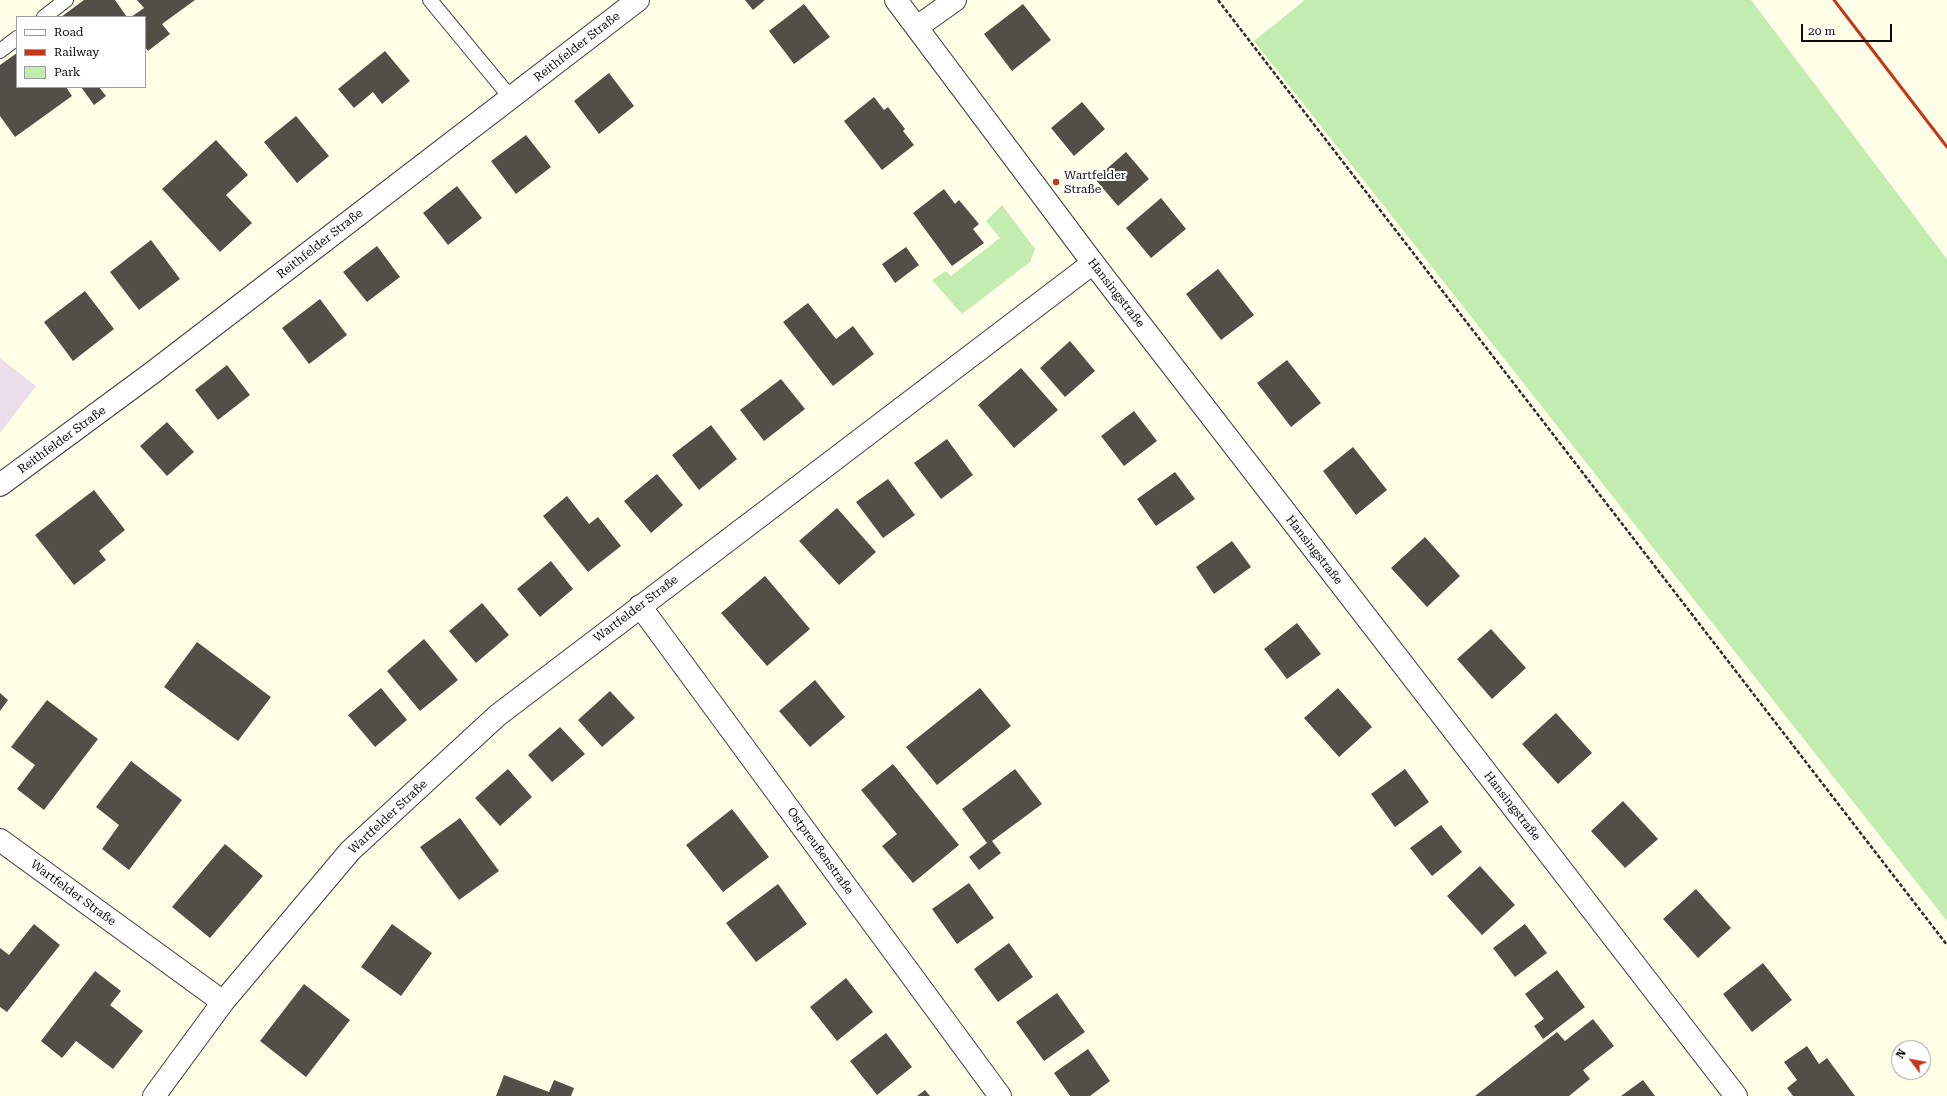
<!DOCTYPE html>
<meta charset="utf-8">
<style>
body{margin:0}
#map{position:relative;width:1947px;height:1096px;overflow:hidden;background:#ffffe8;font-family:"Roboto Serif",serif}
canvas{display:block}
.legend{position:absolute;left:16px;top:16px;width:130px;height:72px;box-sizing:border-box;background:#fff;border:1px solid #9d9d9d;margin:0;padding:5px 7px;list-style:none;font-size:12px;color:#0b0b0b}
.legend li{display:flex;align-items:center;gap:8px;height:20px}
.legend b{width:20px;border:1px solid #9d9d9d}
.north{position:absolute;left:1891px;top:1040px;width:40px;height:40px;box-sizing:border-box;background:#fff;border:1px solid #9d9d9d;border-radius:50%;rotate:302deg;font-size:11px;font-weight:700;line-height:16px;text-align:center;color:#0b0b0b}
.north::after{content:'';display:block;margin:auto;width:14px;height:18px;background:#c3371a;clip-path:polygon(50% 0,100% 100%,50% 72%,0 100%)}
.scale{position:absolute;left:1801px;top:24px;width:91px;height:18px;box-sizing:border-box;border:2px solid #0b0b0b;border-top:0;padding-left:5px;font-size:12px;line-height:14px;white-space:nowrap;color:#0b0b0b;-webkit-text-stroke:3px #fff;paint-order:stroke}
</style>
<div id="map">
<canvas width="1947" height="1096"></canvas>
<ul class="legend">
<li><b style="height:5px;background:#fff"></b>Road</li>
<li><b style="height:5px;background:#c3371a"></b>Railway</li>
<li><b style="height:11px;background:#c2ecb0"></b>Park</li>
</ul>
<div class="north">N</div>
<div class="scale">20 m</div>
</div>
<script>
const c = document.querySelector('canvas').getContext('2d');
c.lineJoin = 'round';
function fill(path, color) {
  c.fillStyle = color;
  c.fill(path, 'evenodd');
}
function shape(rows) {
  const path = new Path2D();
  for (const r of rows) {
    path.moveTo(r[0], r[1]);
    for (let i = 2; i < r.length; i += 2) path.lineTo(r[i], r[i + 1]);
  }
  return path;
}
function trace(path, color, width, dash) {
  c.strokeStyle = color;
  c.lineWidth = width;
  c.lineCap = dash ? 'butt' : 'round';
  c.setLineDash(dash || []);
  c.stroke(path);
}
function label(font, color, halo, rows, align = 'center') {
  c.font = font + ' "Roboto Serif",serif';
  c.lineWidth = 4;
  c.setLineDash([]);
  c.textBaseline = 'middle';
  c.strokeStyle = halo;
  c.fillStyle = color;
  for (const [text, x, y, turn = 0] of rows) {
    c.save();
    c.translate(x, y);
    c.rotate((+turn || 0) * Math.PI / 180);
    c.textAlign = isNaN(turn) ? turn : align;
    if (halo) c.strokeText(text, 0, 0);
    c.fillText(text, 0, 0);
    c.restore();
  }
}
const industrial = shape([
 [0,358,36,386,0,433]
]);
const green = shape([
 [1305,0,1751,0,1947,259,1947,921,1254,41],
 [1002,205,1035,249,1030,262,962,314,932,280,946,271,951,276,1000,238,986,221]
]);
const building = shape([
 [84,0,115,0,127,17,61,17],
 [137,0,195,0,162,24,170,34,148,51,145,47,145,17,131,17,144,8],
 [745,0,765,0,753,10],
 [804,4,830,37,794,64,769,31],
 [1023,4,1051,40,1012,71,984,34],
 [385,51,410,81,382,104,373,92,354,108,338,89],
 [17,53,17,87,66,87,72,96,15,137,0,116,0,65],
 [609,73,634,106,599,134,574,101],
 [81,87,99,87,106,96,94,105],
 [874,97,884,110,888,107,905,129,903,131,914,145,882,170,844,121],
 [1082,102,1105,129,1074,156,1051,128],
 [296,116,329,156,297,183,264,142],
 [526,135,551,167,516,194,491,161],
 [216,140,248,175,226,195,252,223,220,252,162,189],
 [1126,152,1149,179,1118,206,1095,179],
 [457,186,482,218,448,245,423,213],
 [944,189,955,204,959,200,979,224,973,229,984,243,952,266,913,213],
 [1161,198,1186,229,1151,258,1126,228],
 [151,240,180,279,139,310,110,272],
 [377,246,400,277,367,302,343,272],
 [906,247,919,265,895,283,882,264],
 [1218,269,1254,315,1221,340,1186,294],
 [85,291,114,329,73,361,44,322],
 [320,299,347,335,309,364,282,328],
 [808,303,836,339,853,326,874,354,833,386,783,322],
 [1070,341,1095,371,1065,397,1040,368],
 [1287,360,1321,403,1291,427,1257,383],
 [227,365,250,395,218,420,195,390],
 [1021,368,1058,410,1014,448,978,405],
 [781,379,805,409,764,441,740,410],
 [1134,411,1157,441,1124,466,1101,436],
 [167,422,194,452,167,476,140,446],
 [711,425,737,459,699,490,672,455],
 [947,439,973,475,941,499,914,463],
 [1353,447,1387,490,1356,515,1323,471],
 [1175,472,1195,499,1156,526,1137,499],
 [657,474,683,505,651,533,624,501],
 [888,479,915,515,883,538,856,502],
 [94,490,125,530,99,551,106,560,74,585,35,535],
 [567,496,589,524,598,517,621,546,588,572,543,516],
 [837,508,876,552,839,585,799,541],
 [1425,537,1460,576,1427,607,1391,568],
 [1232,541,1251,567,1214,594,1196,567],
 [551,561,573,589,540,617,517,589],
 [765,576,810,629,767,666,721,613],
 [482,603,509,635,476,663,449,631],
 [1297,623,1321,654,1287,679,1264,649],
 [1491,629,1526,668,1492,699,1457,659],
 [424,639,458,680,420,711,387,671],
 [197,642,271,697,238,741,164,687],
 [815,680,845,717,810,747,779,711],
 [381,688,407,720,375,747,348,715],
 [980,688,1011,726,937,785,906,747],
 [1338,688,1372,727,1339,757,1304,718],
 [610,691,635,718,602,747,578,720],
 [0,693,8,700,0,711],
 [47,700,98,739,44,810,17,789,35,765,11,747],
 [1556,713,1592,753,1558,784,1522,744],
 [560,727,585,754,552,782,528,755],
 [131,761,182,800,129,870,102,849,119,825,96,807],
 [893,764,959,845,913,883,882,846,897,834,861,790],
 [508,769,532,797,500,826,475,798],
 [1015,769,1042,804,992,841,1001,853,979,870,969,857,987,843,962,809],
 [1405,769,1429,802,1395,827,1371,794],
 [1623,801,1658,839,1625,868,1591,831],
 [732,809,769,857,723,892,686,845],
 [460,818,499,871,459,900,420,847],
 [1441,825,1462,852,1432,876,1410,848],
 [225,844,263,876,210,938,172,907],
 [1480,866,1515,905,1482,935,1447,896],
 [969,883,994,918,957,944,932,909],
 [778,884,807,924,756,962,726,923],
 [1696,889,1731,928,1698,958,1663,919],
 [34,924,60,945,7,1012,0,1007,0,948,9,955],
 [392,924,432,953,401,996,361,967],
 [1525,924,1547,953,1515,977,1493,948],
 [1009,943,1033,977,998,1002,974,969],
 [1763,963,1792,1000,1752,1032,1723,994],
 [1557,970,1585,1007,1543,1039,1534,1026,1544,1019,1525,994],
 [95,971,121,991,110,1005,143,1031,113,1069,76,1041,62,1058,41,1041],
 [846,978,873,1012,837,1041,810,1007],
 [304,984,350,1020,306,1077,260,1041],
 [1057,993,1085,1032,1044,1061,1016,1022],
 [1593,1019,1614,1046,1583,1070,1590,1079,1569,1096,1475,1096,1557,1032,1565,1041],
 [886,1033,912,1067,877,1095,850,1061],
 [1807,1046,1819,1064,1827,1058,1855,1096,1793,1096,1787,1088,1797,1080,1784,1062],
 [1088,1049,1110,1081,1090,1096,1070,1096,1054,1073],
 [504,1075,549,1092,554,1080,574,1088,571,1096,496,1096],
 [1643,1080,1655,1096,1621,1096],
 [925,1090,930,1096,917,1096]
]);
const path = shape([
 [1218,0,1947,945]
]);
const service = shape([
 [430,0,511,98],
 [44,17,66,0],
 [0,51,17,38]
]);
const minor = shape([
 [917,27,955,0],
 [0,485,152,373,638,0],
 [640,606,1000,1096],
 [0,840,223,1002],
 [154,1096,223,1002,350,851,498,715,1093,263]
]);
const tertiary = shape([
 [896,0,1093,263,1736,1096]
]);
const rail = shape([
 [1834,0,1947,147]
]);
const markers = [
 [1056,182,4,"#c3371a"]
];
const streetNames = [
 ["Reithfelder Straße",577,47,-38],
 ["Reithfelder Straße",320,244,-38],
 ["Hansingstraße",1116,293,52],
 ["Reithfelder Straße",62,440,-36],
 ["Hansingstraße",1314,550,52],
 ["Wartfelder Straße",636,609,-37],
 ["Hansingstraße",1512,806,52],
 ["Wartfelder Straße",388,817,-43],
 ["Ostpreußenstraße",820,851,54],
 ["Wartfelder Straße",73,893,36]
];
const poiNames = [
 ["Wartfelder",1064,175],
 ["Straße",1064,189]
];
fill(industrial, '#ebdde9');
fill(green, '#c2ecb0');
fill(building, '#544f46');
trace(service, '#3e3e3e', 16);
trace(minor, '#3e3e3e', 24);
trace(tertiary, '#3e3e3e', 24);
trace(path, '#2d2d2d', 2.5, [4, 2]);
trace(service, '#fff', 14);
trace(minor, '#fff', 22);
trace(tertiary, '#fff', 22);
trace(rail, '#c3371a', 3);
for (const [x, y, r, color] of markers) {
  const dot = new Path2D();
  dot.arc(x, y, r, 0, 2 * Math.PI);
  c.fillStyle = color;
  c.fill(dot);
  trace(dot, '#fff', 1.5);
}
label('12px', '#0b0b0b', '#fff', streetNames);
label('12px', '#0b0b0b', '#fff', poiNames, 'left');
</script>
